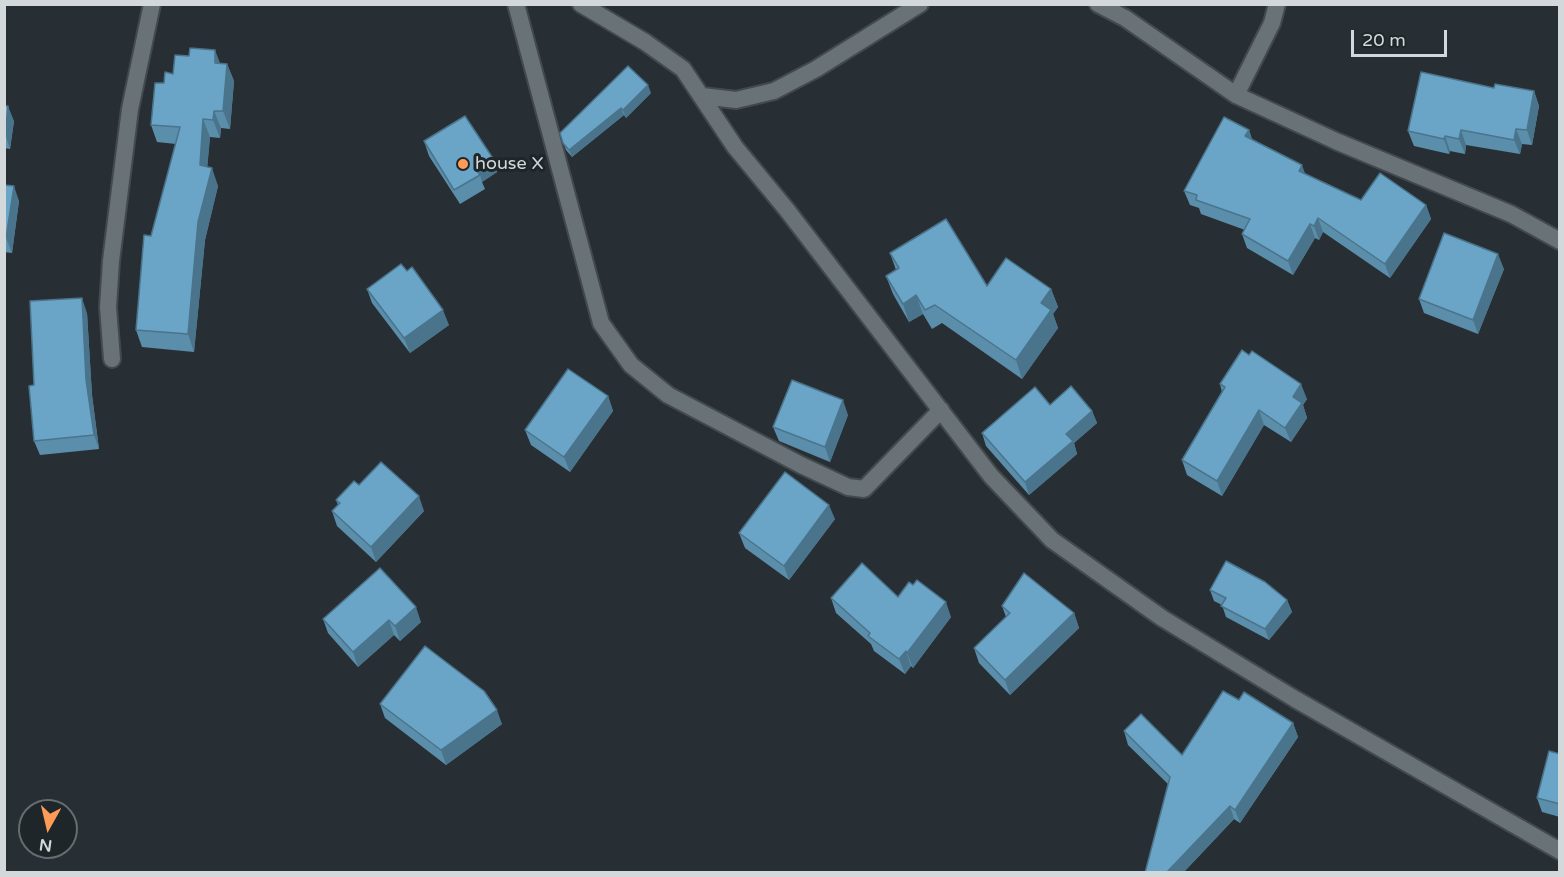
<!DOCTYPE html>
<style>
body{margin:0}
#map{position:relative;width:1564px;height:877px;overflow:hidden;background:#282f34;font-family:"Varela Round",sans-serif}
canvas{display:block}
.frame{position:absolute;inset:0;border:6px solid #d3d8db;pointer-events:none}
.north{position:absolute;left:18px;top:799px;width:60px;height:60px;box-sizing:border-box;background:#1e262a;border:2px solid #666d71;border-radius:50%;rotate:188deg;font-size:16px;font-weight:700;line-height:24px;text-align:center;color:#d3d8db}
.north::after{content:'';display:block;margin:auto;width:21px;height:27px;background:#fe9c57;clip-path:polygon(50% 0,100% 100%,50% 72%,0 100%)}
.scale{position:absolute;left:1351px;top:30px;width:96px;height:27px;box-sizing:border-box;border:3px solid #d3d8db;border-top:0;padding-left:8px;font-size:18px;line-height:21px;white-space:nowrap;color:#d3d8db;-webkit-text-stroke:4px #1e262a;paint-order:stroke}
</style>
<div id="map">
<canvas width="1564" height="877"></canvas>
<div class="frame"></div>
<div class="north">N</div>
<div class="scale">20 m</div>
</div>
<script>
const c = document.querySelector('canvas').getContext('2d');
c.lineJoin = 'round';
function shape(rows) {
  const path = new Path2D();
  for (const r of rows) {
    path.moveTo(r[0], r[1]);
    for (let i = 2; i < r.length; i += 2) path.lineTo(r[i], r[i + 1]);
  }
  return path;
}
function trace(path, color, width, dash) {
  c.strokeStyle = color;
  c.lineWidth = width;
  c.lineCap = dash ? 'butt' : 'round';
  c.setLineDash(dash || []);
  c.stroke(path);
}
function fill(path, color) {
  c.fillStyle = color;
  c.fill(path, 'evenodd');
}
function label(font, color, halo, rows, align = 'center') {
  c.font = font + ' "Varela Round",sans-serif';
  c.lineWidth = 6;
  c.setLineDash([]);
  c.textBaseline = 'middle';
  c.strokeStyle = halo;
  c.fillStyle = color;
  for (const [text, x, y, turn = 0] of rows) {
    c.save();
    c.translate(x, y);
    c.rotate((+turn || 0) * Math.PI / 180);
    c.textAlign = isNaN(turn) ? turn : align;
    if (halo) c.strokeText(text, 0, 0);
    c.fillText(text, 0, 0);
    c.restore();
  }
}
const minor = shape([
 [516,4,601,323,631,365,668,395,801,465,848,487,864,489,941,410],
 [581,4,645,42,683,69,735,147,787,210,991,476,1052,540,1162,618,1295,699,1560,851],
 [1098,4,1125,18,1236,95,1338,142,1511,214,1560,241],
 [1236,95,1272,23,1277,4],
 [702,96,736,100,774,91,816,69,920,4],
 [112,359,108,307,111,261,130,109,152,4]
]);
const wall = shape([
 [220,63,227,64,234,81,230,129,221,128,220,138,210,137,207,167,218,186,205,240,194,352,142,347,136,330,151,236,176,144,157,142,151,125,164,83,173,74],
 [1494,88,1534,91,1539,106,1532,145,1522,144,1520,154,1466,145,1465,154,1450,151,1449,154,1414,146,1408,131],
 [651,93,626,118,624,115,572,157,566,150,560,133],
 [4,106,14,121,10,149,4,148],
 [1249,130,1252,140,1305,174,1361,200,1426,205,1431,219,1390,278,1323,232,1319,240,1315,238,1293,275,1247,248,1242,234,1245,230,1201,214,1199,208,1190,205,1184,191],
 [424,141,497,172,482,182,485,189,460,204,429,156],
 [4,185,19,201,12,253,4,252],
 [890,253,987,286,1051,289,1058,307,1053,314,1058,328,1022,379,942,323,932,329,923,314,909,322,893,294,886,276,896,270],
 [1504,269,1478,334,1424,313,1419,299],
 [367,289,449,325,410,353,372,303],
 [87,313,92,395,99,449,40,455,34,441,34,385],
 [1220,384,1307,399,1303,405,1307,418,1291,442,1264,425,1222,496,1187,475,1182,460,1222,392],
 [608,396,613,411,570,472,531,445,525,430],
 [1050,405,1092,411,1097,423,1074,443,1077,454,1029,495,986,446,982,433],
 [848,415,830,462,779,441,773,427],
 [359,485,424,511,376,562,337,526,332,511,338,505,336,500],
 [835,519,789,580,745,548,739,533],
 [1210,590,1287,600,1292,612,1269,640,1226,617,1222,605,1214,601],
 [898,597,951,617,913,668,911,666,905,674,874,651,871,644,836,613,831,598],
 [1002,606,1074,613,1079,628,1010,695,979,663,974,648,1006,617],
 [323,619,421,622,400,641,394,635,358,667,328,633],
 [1239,700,1293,723,1298,737,1240,823,1234,819,1183,873,1145,873,1168,784,1128,745,1124,731,1182,755],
 [380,704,502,724,446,765,385,718],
 [1560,754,1560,817,1542,812,1537,798]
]);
const shadedWall = shape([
 [215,50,222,68,215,63],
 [227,64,234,81,230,129,223,111],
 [648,85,651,93,626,118,623,110],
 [1534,91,1539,106,1532,145,1527,130],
 [8,106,14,121,10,149,5,134],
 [621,108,624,115,572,157,569,150],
 [214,111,221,128,220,138,213,120],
 [203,119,210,137,206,183,200,165],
 [1516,129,1522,144,1520,154,1514,140],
 [1249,130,1254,144,1245,136],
 [1461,130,1466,145,1465,154,1459,139],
 [1445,136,1450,151,1449,154,1444,139],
 [492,157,497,172,482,182,480,175,475,168],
 [1302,165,1307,179,1299,171],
 [212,168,218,186,205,240,194,352,188,334,198,222],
 [14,186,19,201,12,253,6,238],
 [1426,205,1431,219,1390,278,1385,264],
 [1318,218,1323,232,1319,240,1314,226],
 [1310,224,1315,238,1293,275,1288,261],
 [1498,254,1504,269,1478,334,1473,320],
 [1051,289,1058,307,1053,314,1058,328,1022,379,1016,360,1041,303],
 [916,295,923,314,909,322,903,304],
 [82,298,87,313,92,395,99,449,94,435,86,380],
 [443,310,449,325,410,353,404,338],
 [1301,384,1307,399,1303,405,1307,418,1291,442,1285,428,1293,397],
 [608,396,613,411,570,472,564,457],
 [843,400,848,415,830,462,825,447],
 [1259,410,1264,425,1222,496,1217,481],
 [1092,411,1097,423,1074,443,1077,454,1029,495,1025,482,1066,434],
 [419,496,424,511,376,562,371,547],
 [829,505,835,519,789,580,784,566],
 [1287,600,1292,612,1269,640,1265,629],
 [946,602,951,617,913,668,907,653],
 [416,607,421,622,400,641,395,626],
 [1074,613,1079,628,1010,695,1005,680],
 [389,620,394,635,358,667,353,652],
 [906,651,911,666,905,674,899,659],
 [497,710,502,724,446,765,441,750],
 [1293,723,1298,737,1240,823,1235,810],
 [1230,806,1234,819,1183,873,1166,873]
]);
const building = shape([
 [190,48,215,50,215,63,227,64,223,111,214,111,213,120,203,119,200,165,212,168,198,222,188,334,136,330,144,235,151,236,180,127,151,125,155,83,164,83,165,72,173,74,175,55,189,56,190,48],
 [628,66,648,85,623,110,621,108,569,150,563,143,560,133,628,66],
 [1421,72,1494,88,1495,84,1534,91,1527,130,1516,129,1514,140,1461,130,1459,139,1445,136,1444,139,1408,131,1421,72],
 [4,106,8,106,5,134,4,134,4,106],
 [465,116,492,157,475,168,480,175,454,190,424,141,465,116],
 [1224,117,1249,130,1245,136,1302,165,1299,171,1361,200,1380,173,1426,205,1385,264,1318,218,1314,226,1310,224,1288,261,1242,234,1250,219,1196,200,1197,195,1184,191,1224,117],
 [4,185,14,186,6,238,4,238,4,185],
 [946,219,987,286,1006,258,1051,289,1041,303,1051,310,1016,360,935,305,925,310,916,295,903,304,886,276,899,268,890,253,946,219],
 [1444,233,1498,254,1473,320,1419,299,1444,233],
 [401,264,407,271,412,267,443,310,404,338,367,289,401,264],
 [82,298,86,380,94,435,34,441,29,386,34,385,30,301,82,298],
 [1242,350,1249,355,1252,351,1301,384,1293,397,1302,403,1285,428,1259,410,1217,481,1182,460,1225,387,1220,384,1242,350],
 [568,369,608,396,564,457,525,430,568,369],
 [792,380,843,400,825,447,773,427,792,380],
 [1071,386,1092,411,1066,434,1073,441,1025,482,982,433,1035,387,1050,405,1071,386],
 [381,462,419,496,371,547,332,511,340,503,336,500,354,481,359,485,381,462],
 [785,472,829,505,784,566,739,533,785,472],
 [1226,561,1265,582,1287,600,1265,629,1221,606,1226,598,1210,590,1226,561],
 [862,563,898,597,909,582,913,585,917,580,946,602,907,653,906,651,899,659,868,636,870,633,831,598,862,563],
 [380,568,416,607,395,626,389,620,353,652,323,619,380,568],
 [1024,573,1074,613,1005,680,974,648,1010,613,1002,606,1024,573],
 [425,646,484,691,497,710,441,750,380,704,425,646],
 [1223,691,1239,700,1244,692,1293,723,1235,810,1230,806,1166,873,1145,873,1170,777,1124,731,1141,714,1182,755,1223,691],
 [1549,751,1560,754,1560,804,1537,798,1549,751]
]);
const markers = [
 [463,164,6,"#fe9c57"]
];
const poiNames = [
 ["house X",475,164]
];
trace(minor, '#434a4e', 20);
trace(minor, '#697277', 16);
fill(wall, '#5b8eab');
fill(shadedWall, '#4a748b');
fill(building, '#6aa5c7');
trace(building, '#4a748b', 1.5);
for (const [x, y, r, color] of markers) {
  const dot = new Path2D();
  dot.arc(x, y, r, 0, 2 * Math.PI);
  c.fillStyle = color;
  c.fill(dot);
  trace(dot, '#1e262a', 2);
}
label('18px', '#d3d8db', '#1e262a', poiNames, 'left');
</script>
